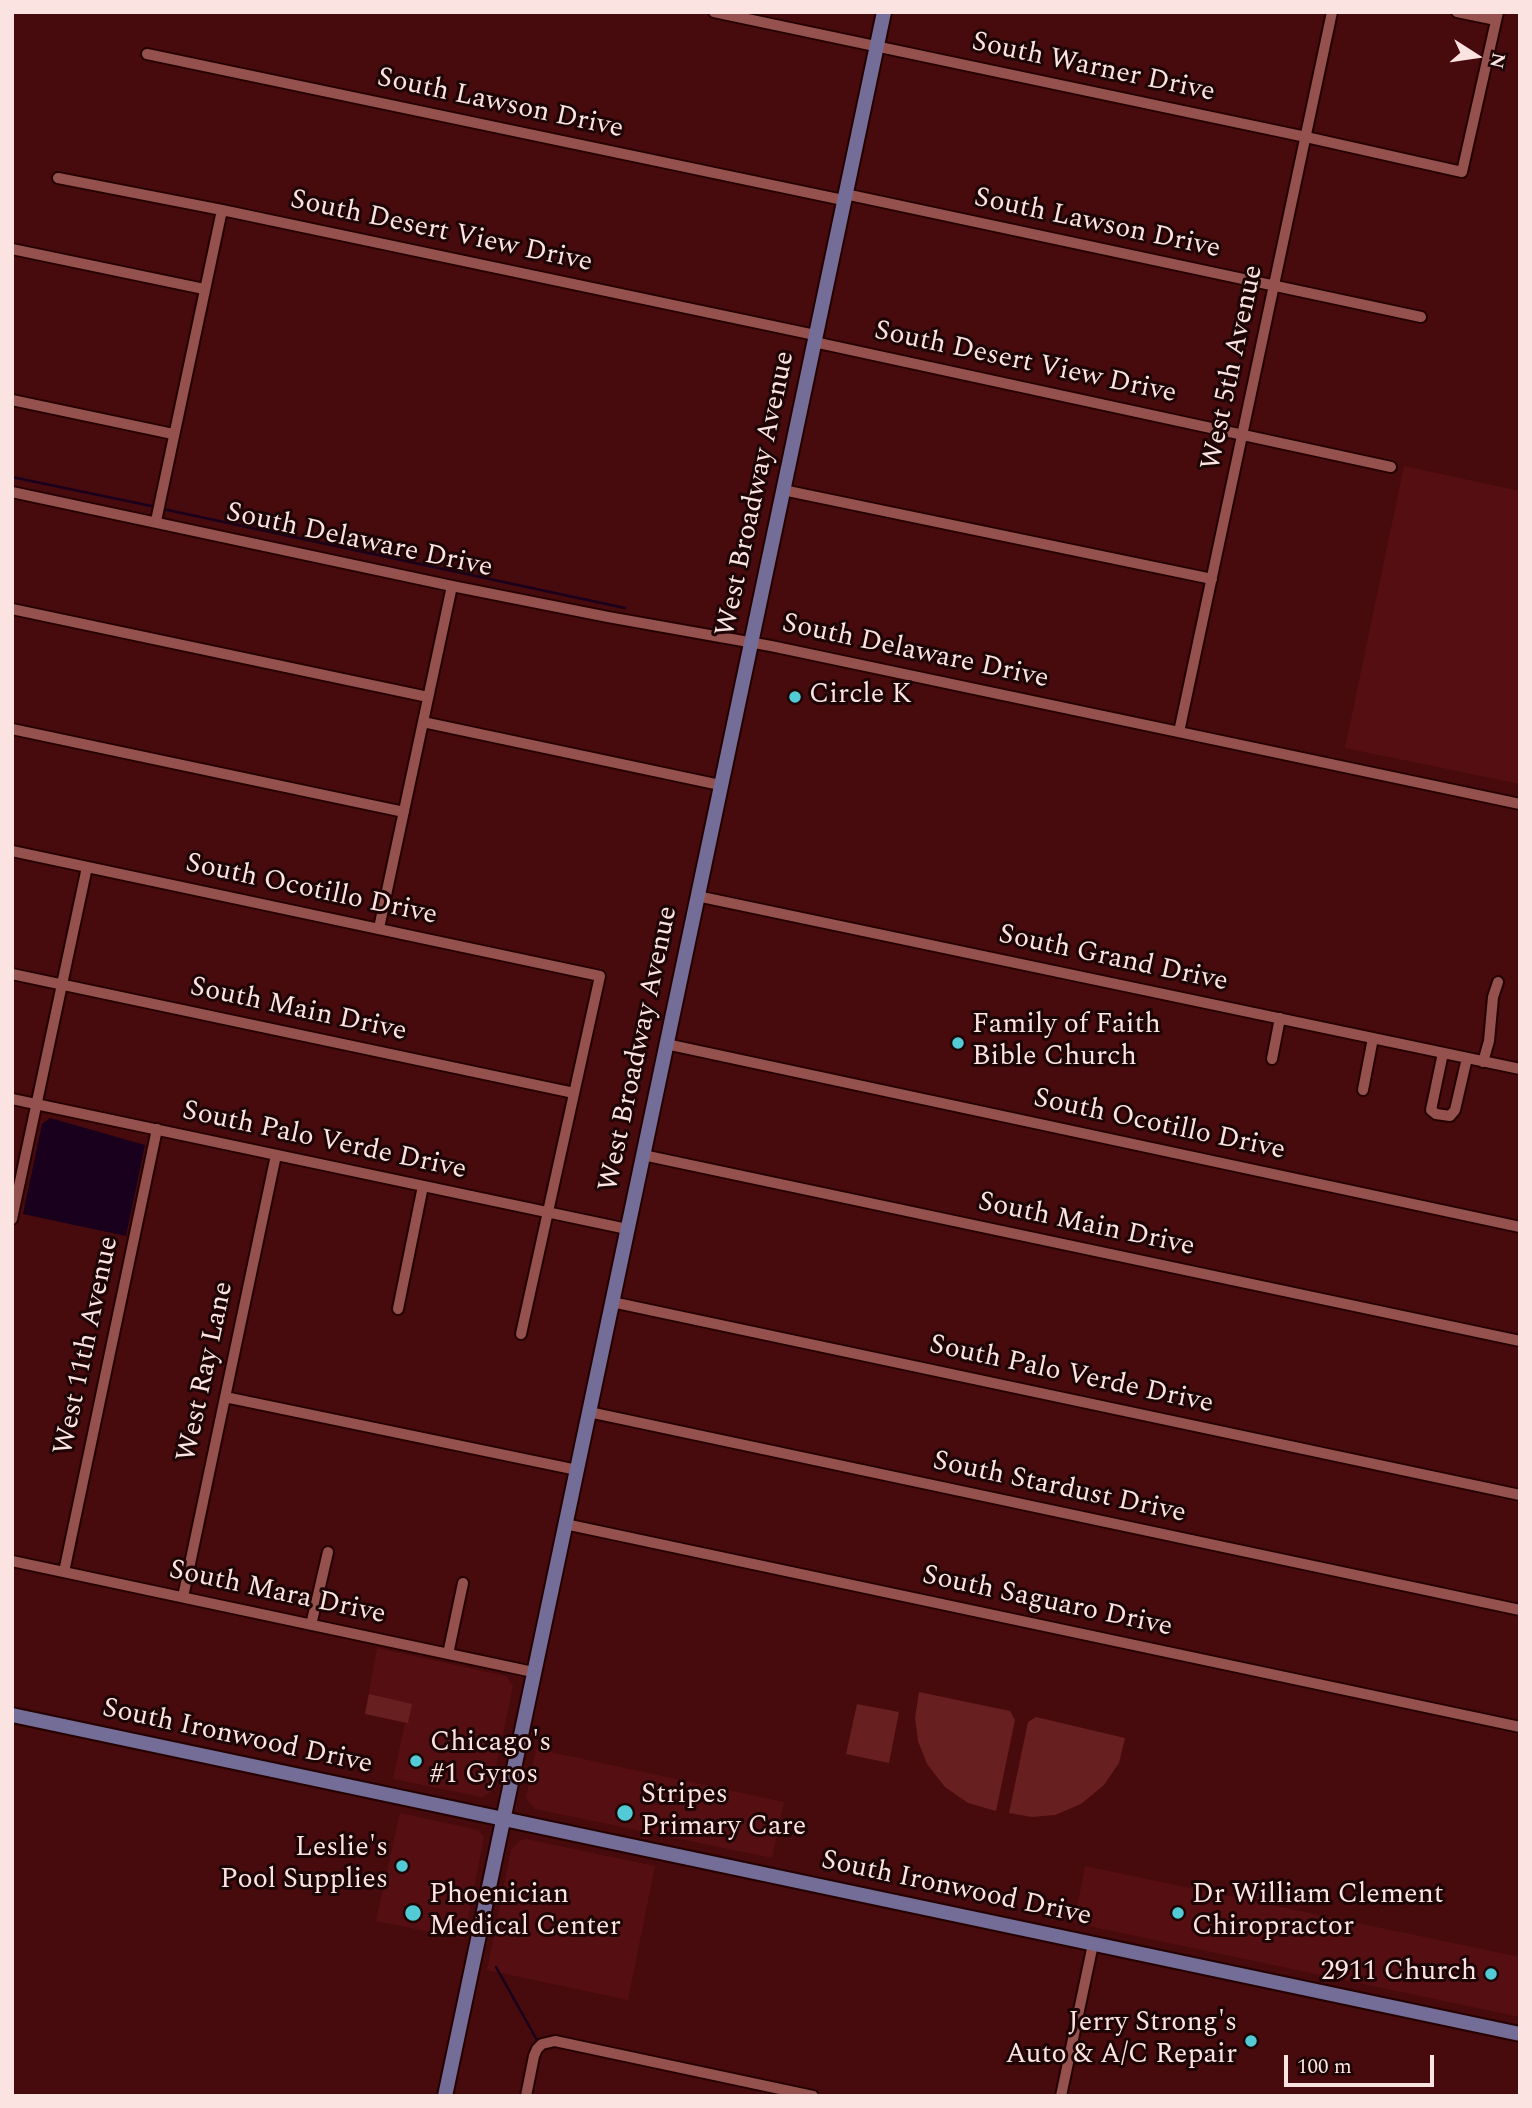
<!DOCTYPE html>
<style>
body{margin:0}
#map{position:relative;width:1532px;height:2108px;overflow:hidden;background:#470a0d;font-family:Spectral,serif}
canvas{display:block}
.frame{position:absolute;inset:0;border:14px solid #fbe3e1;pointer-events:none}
.north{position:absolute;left:1441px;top:21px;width:70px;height:70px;-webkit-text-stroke:5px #1e0505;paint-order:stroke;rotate:102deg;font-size:19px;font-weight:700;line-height:28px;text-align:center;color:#fbe3e1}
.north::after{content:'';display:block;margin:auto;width:24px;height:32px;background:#fbe3e1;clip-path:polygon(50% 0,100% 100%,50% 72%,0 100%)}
.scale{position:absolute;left:1284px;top:2055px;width:150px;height:32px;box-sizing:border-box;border:4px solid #fbe3e1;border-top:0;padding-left:9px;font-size:21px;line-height:24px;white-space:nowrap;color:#fbe3e1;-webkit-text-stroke:5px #1e0505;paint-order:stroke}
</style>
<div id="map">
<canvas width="1532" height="2108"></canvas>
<div class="frame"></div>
<div class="north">N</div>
<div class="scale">100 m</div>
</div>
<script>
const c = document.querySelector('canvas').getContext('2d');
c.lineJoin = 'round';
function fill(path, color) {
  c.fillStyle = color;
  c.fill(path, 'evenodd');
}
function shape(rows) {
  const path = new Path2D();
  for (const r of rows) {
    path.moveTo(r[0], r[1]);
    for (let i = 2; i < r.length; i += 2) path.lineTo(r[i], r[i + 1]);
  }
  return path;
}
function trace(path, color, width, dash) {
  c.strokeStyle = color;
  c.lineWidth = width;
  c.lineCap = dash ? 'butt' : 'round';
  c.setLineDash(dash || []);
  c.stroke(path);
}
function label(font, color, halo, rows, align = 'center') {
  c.font = font + ' Spectral,serif';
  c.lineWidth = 6;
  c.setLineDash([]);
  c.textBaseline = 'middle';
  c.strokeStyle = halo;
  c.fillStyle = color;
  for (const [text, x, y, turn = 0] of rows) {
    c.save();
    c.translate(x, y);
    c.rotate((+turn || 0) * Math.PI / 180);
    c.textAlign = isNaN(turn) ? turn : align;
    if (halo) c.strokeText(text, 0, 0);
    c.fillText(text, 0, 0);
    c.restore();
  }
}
const built = shape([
 [1404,466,1520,491,1520,784,1345,748],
 [377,1648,506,1676,513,1686,491,1792,482,1797,393,1779,405,1723,365,1714],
 [536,1749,784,1802,772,1858,535,1809,526,1798],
 [400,1813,478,1830,484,1837,464,1939,376,1921],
 [526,1839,655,1866,628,2000,487,1970,511,1850,520,1840],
 [1085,1866,1520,1957,1520,2017,1074,1923]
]);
const green = shape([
 [919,1692,1010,1711,1015,1720,996,1811,968,1803,945,1787,927,1764,918,1741,915,1718],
 [369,1694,412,1704,408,1723,365,1714],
 [857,1704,899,1712,889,1763,846,1754],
 [1036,1717,1125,1738,1119,1763,1104,1785,1081,1804,1055,1815,1032,1817,1009,1813,1028,1722]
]);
const water = shape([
 [50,1118,145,1145,126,1236,23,1214,42,1124]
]);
const stream = shape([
 [12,477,156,507],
 [163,509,625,608],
 [496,1967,537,2040]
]);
const minor = shape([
 [714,12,1306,137,1462,172,1498,12],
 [1457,12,1496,20],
 [147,54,843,200],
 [58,178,222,210,815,335],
 [845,194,1421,317],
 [12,249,204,289],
 [814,342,1391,467],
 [12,400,173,434],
 [783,490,1212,579],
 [12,492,452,586,608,617,771,646,1520,804],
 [156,521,222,210],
 [12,609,428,697],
 [423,722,720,785],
 [12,729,404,812],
 [1179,732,1332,12],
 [12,851,600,976,521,1334],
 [697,896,1520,1069],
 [379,928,452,586],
 [12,974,574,1093],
 [666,1044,1520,1227],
 [1443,1053,1431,1110,1436,1114,1450,1116,1455,1110,1467,1058],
 [1272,1059,1280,1018],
 [1483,1062,1489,1041,1493,997,1498,982],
 [1363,1090,1373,1038],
 [12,1099,627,1229],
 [643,1155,1520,1341],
 [12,1219,87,867],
 [612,1302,1520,1495],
 [398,1309,423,1186],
 [225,1397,577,1470],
 [589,1412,1520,1610],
 [565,1524,1520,1727],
 [12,1561,533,1672],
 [64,1572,157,1129],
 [183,1597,276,1155],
 [311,1625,328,1552],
 [448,1654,463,1583],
 [526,2096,534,2056,537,2049,542,2044,555,2041,813,2096],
 [1061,2096,1093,1944]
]);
const major = shape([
 [12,1715,1520,2034],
 [445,2096,884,12]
]);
const markers = [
 [795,697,7,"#52cbd7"],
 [958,1043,7,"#52cbd7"],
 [416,1761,7,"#52cbd7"],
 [625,1813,9,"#52cbd7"],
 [402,1866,7,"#52cbd7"],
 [413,1913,9,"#52cbd7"],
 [1178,1913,7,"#52cbd7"],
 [1491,1974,7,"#52cbd7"],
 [1251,2041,7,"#52cbd7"]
];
const streetNames = [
 ["South Warner Drive",1093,69,12],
 ["South Lawson Drive",500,105,12],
 ["South Lawson Drive",1097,225,12],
 ["South Desert View Drive",441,233,12],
 ["South Desert View Drive",1025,364,12],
 ["West 5th Avenue",1234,368,-78],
 ["West Broadway Avenue",757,494,-78],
 ["South Delaware Drive",359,542,12],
 ["South Delaware Drive",915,653,12],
 ["South Ocotillo Drive",311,891,12],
 ["South Grand Drive",1113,960,12],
 ["South Main Drive",298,1011,12],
 ["West Broadway Avenue",640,1049,-78],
 ["South Ocotillo Drive",1159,1126,12],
 ["South Palo Verde Drive",324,1142,12],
 ["South Main Drive",1086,1226,12],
 ["West 11th Avenue",88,1346,-78],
 ["West Ray Lane",207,1372,-78],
 ["South Palo Verde Drive",1071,1376,12],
 ["South Stardust Drive",1059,1489,12],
 ["South Mara Drive",277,1594,12],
 ["South Saguaro Drive",1047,1603,12],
 ["South Ironwood Drive",237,1738,12],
 ["South Ironwood Drive",956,1890,12]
];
const poiNames = [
 ["Circle K",809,697],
 ["Family of Faith",972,1027],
 ["Bible Church",972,1059],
 ["Chicago's",430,1745],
 ["#1 Gyros",430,1777],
 ["Stripes",641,1797],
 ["Primary Care",641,1829],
 ["Leslie's",388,1850,"right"],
 ["Pool Supplies",388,1882,"right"],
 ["Phoenician",429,1897],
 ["Medical Center",429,1929],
 ["Dr William Clement",1192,1897],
 ["Chiropractor",1192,1929],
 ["2911 Church",1477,1974,"right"],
 ["Jerry Strong's",1237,2025,"right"],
 ["Auto & A/C Repair",1237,2057,"right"]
];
fill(built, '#550f12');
fill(green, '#681f1f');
fill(water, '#19001d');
trace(stream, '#19001d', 2.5);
trace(minor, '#250001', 14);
trace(major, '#250001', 18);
trace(minor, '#95514d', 10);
trace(major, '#736d97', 14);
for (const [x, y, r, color] of markers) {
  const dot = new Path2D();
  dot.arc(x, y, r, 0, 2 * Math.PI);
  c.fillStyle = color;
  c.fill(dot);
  trace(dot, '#1e0505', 2.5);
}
label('28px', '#fbe3e1', '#1e0505', streetNames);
label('28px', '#fbe3e1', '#1e0505', poiNames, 'left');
</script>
